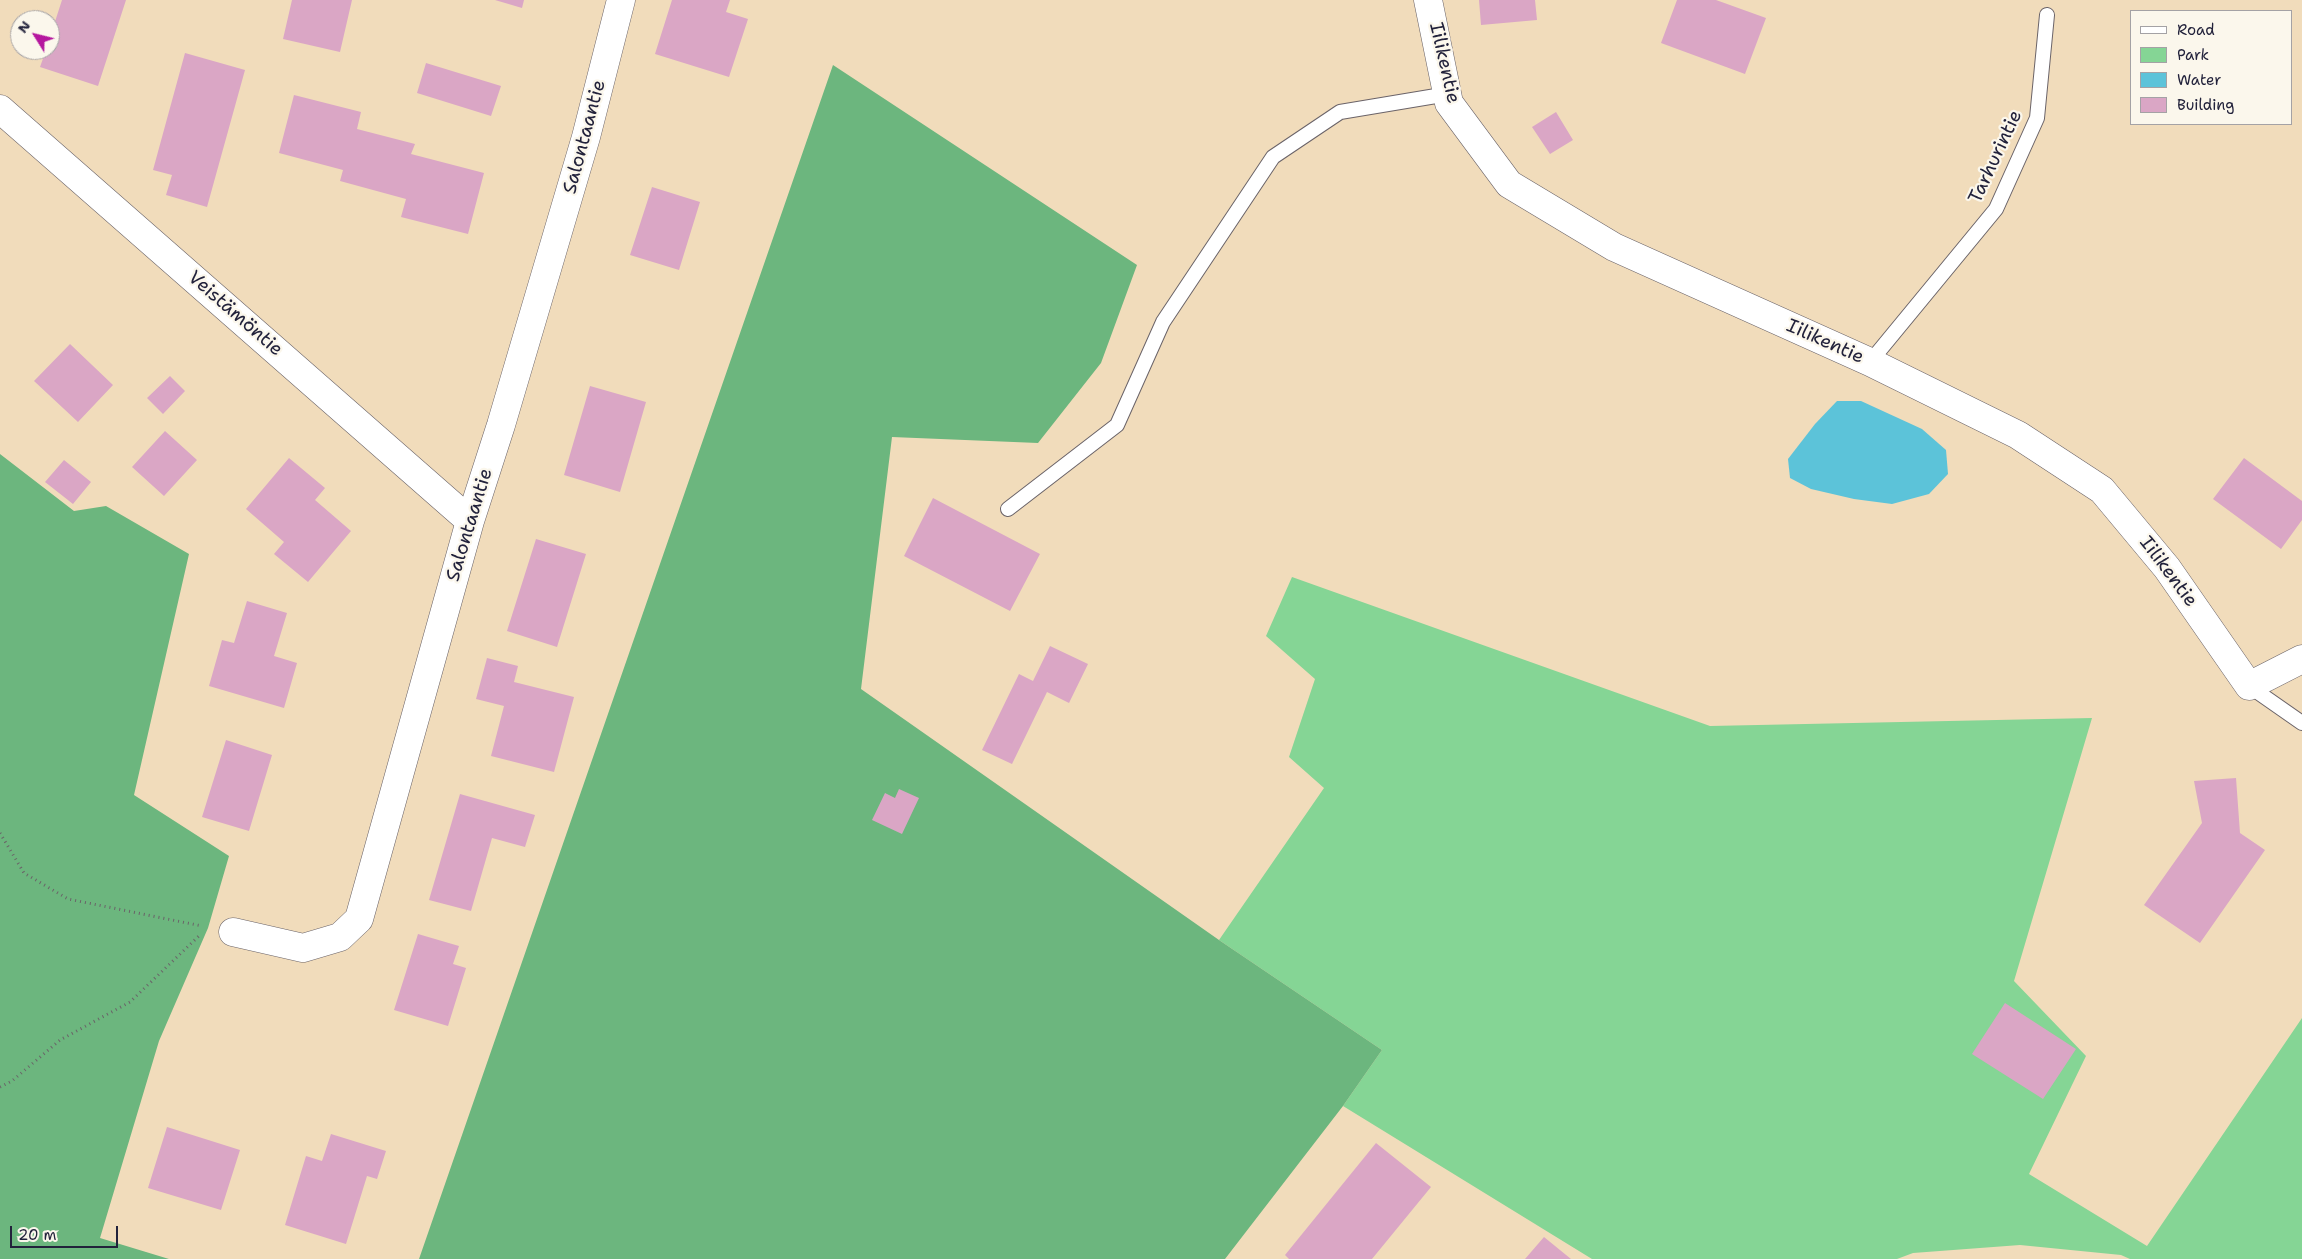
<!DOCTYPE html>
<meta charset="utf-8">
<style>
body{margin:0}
#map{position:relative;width:2302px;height:1259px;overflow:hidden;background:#f1dcbb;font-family:"Shantell Sans",sans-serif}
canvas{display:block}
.legend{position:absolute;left:2130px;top:10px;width:162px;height:115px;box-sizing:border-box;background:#fbf7ec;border:1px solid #a4a2a5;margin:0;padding:6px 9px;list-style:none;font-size:15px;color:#22223b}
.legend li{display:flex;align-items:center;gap:10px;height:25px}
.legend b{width:25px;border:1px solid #a4a2a5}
.north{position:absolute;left:10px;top:10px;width:50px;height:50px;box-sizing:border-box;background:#fbf7ec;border:1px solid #a4a2a5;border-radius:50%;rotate:306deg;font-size:14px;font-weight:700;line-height:20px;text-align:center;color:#22223b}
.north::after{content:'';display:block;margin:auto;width:18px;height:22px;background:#b5179e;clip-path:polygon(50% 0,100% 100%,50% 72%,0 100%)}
.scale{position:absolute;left:10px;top:1226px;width:108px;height:22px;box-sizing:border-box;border:2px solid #22223b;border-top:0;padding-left:6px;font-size:15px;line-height:18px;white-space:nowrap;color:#22223b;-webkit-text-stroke:4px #fbf7ec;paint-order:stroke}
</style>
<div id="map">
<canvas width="2302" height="1259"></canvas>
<ul class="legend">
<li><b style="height:6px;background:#fff"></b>Road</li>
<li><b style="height:14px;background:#85d595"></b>Park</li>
<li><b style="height:14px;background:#5cc3d9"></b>Water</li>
<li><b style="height:14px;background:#daa6c5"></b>Building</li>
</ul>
<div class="north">N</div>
<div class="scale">20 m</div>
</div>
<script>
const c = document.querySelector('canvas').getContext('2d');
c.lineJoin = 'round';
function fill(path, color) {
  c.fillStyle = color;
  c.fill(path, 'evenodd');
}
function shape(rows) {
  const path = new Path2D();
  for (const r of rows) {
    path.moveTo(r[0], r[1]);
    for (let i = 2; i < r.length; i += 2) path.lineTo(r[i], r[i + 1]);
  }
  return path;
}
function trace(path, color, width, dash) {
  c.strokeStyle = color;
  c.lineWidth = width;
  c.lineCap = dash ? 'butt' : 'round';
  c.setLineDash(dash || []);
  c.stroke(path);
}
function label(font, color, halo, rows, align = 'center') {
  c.font = font + ' "Shantell Sans",sans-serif';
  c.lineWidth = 4.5;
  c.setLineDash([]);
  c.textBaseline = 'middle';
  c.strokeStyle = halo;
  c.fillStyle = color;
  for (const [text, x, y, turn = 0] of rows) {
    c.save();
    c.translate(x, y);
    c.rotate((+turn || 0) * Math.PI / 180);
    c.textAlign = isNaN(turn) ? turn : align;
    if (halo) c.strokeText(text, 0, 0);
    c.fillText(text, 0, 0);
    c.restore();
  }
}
const green = shape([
 [1292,577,1710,726,2092,718,2014,981,2086,1056,2029,1174,2147,1246,2302,1018,2302,1259,2130,1259,2121,1255,2020,1245,1913,1253,1897,1259,1592,1259,1343,1106,1382,1050,1219,940,1324,788,1289,757,1315,679,1266,636]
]);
const forest = shape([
 [833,65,1137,265,1101,363,1038,443,892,437,861,689,1219,940,1382,1050,1343,1106,1225,1259,419,1259],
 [0,454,74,511,106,506,189,554,134,795,229,856,208,928,159,1041,100,1238,169,1259,0,1259]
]);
const water = shape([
 [1837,401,1861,401,1922,429,1946,450,1948,474,1929,494,1892,504,1854,499,1811,489,1790,478,1788,459,1815,424]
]);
const building = shape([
 [62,0,126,0,98,86,40,67,46,50,50,50,50,37],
 [292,0,352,0,340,52,283,39],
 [495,0,524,0,522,8],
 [672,0,730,0,726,12,748,19,729,77,655,54],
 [1479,0,1535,0,1537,20,1481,25],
 [1677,0,1716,0,1766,18,1745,74,1661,43],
 [185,53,245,70,207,207,166,195,172,175,153,170],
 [426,63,501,86,491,116,417,93],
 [294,95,361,112,357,129,415,144,411,154,484,173,468,234,401,217,406,199,340,181,343,170,279,153],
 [1556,112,1573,140,1550,154,1532,127],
 [652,187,700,202,679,270,630,255],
 [70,344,113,385,78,422,34,381],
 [170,376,185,391,163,414,147,398],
 [590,386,646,402,620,492,564,475],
 [165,431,197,460,164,496,132,467],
 [289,458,325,488,315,500,351,531,308,582,274,554,284,542,246,509],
 [2244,458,2302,501,2302,520,2281,549,2213,499],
 [64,460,91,482,73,504,45,482],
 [933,498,1040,554,1010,611,904,556],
 [536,539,586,554,557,647,507,631],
 [247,601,287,613,274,656,297,663,284,708,209,686,222,640,234,643],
 [1050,646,1088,664,1069,703,1047,692,1012,764,982,750,1019,674,1033,681],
 [487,658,518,666,514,682,574,697,554,772,491,756,504,706,476,699],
 [226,740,272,755,249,831,202,817],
 [2236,778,2240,833,2265,850,2200,943,2144,905,2202,823,2194,781],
 [899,789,919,798,902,834,872,820,885,793,895,798],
 [460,794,535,815,525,847,492,838,471,911,429,900],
 [418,934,459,946,453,964,466,968,448,1026,394,1010],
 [2005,1003,2076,1049,2043,1099,1972,1054],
 [167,1127,240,1150,221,1210,148,1188],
 [331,1134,386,1151,377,1179,367,1176,346,1244,285,1225,306,1156,322,1161],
 [1376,1143,1431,1187,1372,1259,1289,1259,1285,1255],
 [1544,1237,1571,1259,1525,1259]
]);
const path = shape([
 [0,833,24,873,68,899,202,926],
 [0,1087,12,1081,60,1040,130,1002,201,934]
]);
const service = shape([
 [1870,362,1996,209,2037,118,2047,15],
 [1008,509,1117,425,1163,322,1273,157,1340,112,1448,94],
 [2249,686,2302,723]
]);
const minor = shape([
 [1428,0,1449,103,1509,184,1614,247,1870,362,2018,435,2102,490,2167,568,2249,686,2302,659],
 [0,109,470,521],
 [233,932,303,948,340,937,359,919,470,521,501,425,586,137,621,0]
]);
const streetNames = [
 ["Iilikentie",1444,63,77],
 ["Salontaantie",585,137,-75],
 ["Tarhurintie",1996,157,-65],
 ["Veistämöntie",235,314,41],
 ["Iilikentie",1825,342,24],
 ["Salontaantie",470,525,-73],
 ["Iilikentie",2168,572,53]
];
fill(green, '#85d595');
fill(forest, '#6cb67e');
fill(water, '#5cc3d9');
fill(building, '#daa6c5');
trace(service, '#6a6368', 16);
trace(minor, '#6a6368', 29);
trace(path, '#6a6368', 3, [1, 4]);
trace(service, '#fff', 14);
trace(minor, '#fff', 28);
label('19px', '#22223b', '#fbf7ec', streetNames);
</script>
